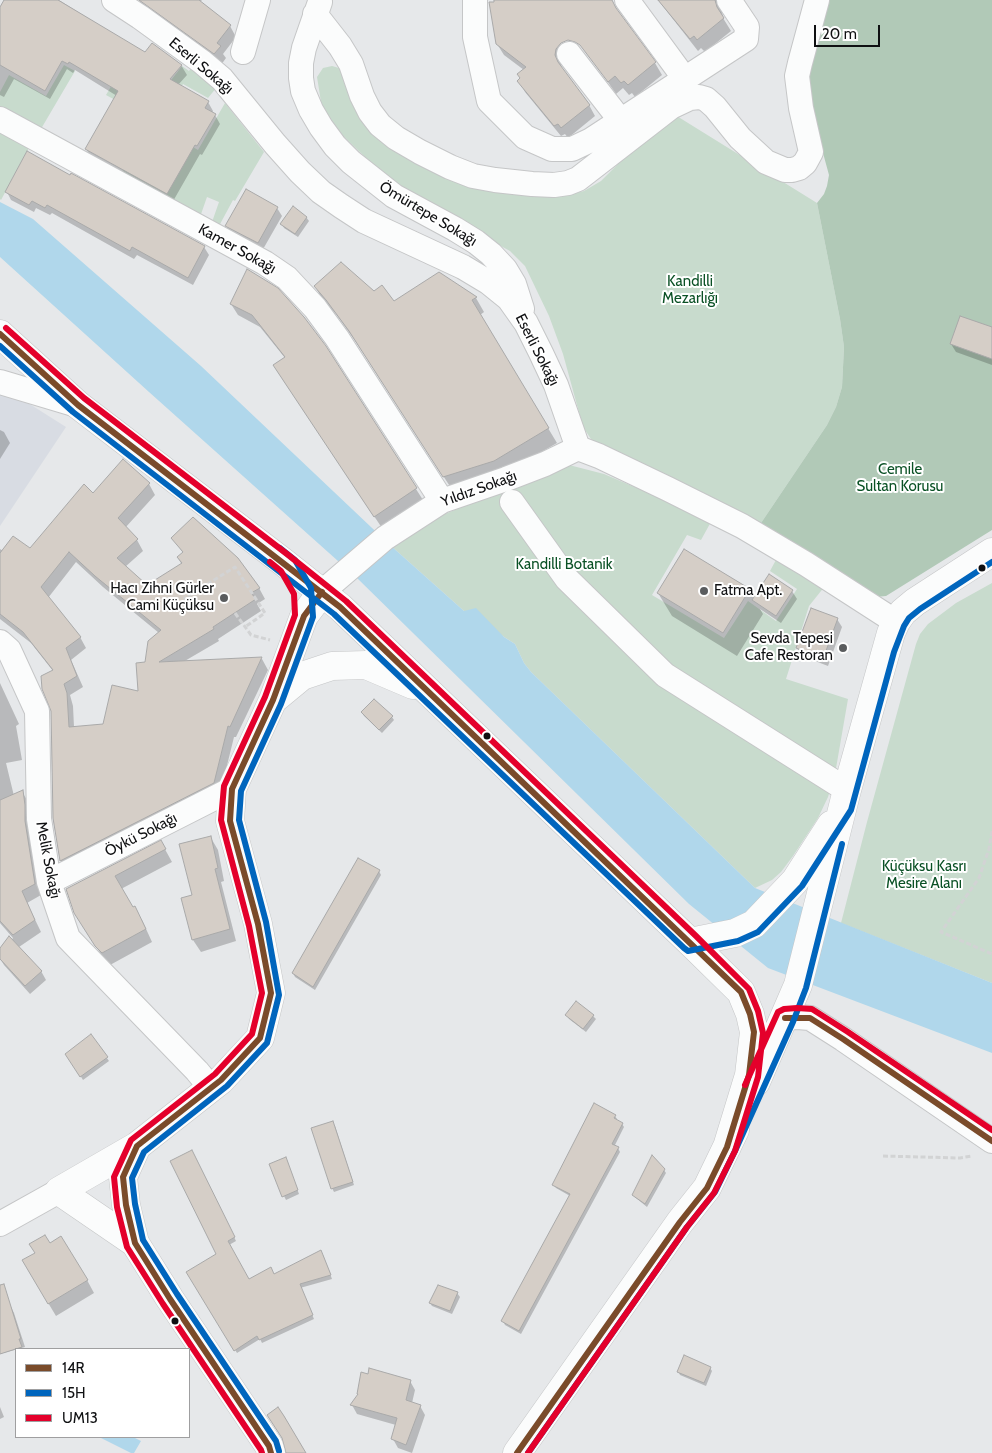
<!DOCTYPE html>
<meta charset="utf-8">
<style>
body{margin:0}
#map{position:relative;width:992px;height:1453px;overflow:hidden;background:#e6e8ea;font-family:Cabin,sans-serif}
canvas{display:block}
.legend{position:absolute;left:15px;top:1348px;width:175px;height:90px;box-sizing:border-box;background:#fff;border:1px solid #9f9fa0;margin:0;padding:6px 9px;list-style:none;font-size:15px;color:#0f1012}
.legend li{display:flex;align-items:center;gap:10px;height:25px}
.legend b{width:25px;border:1px solid #9f9fa0}
.scale{position:absolute;left:814px;top:25px;width:66px;height:22px;box-sizing:border-box;border:2px solid #0f1012;border-top:0;padding-left:6px;font-size:15px;line-height:18px;white-space:nowrap;color:#0f1012;-webkit-text-stroke:4px #fff;paint-order:stroke}
</style>
<div id="map">
<canvas width="992" height="1453"></canvas>
<ul class="legend">
<li><b style="height:6px;background:#7a4b2a"></b>14R</li>
<li><b style="height:6px;background:#0065bd"></b>15H</li>
<li><b style="height:6px;background:#e4002b"></b>UM13</li>
</ul>
<div class="scale">20 m</div>
</div>
<script>
const c = document.querySelector('canvas').getContext('2d');
c.lineJoin = 'round';
function fill(path, color) {
  c.fillStyle = color;
  c.fill(path, 'evenodd');
}
function shape(rows) {
  const path = new Path2D();
  for (const r of rows) {
    path.moveTo(r[0], r[1]);
    for (let i = 2; i < r.length; i += 2) path.lineTo(r[i], r[i + 1]);
  }
  return path;
}
function trace(path, color, width, dash) {
  c.strokeStyle = color;
  c.lineWidth = width;
  c.lineCap = dash ? 'butt' : 'round';
  c.setLineDash(dash || []);
  c.stroke(path);
}
function label(font, color, halo, rows, align = 'center') {
  c.font = font + ' Cabin,sans-serif';
  c.lineWidth = 4;
  c.setLineDash([]);
  c.textBaseline = 'middle';
  c.strokeStyle = halo;
  c.fillStyle = color;
  for (const [text, x, y, turn = 0] of rows) {
    c.save();
    c.translate(x, y);
    c.rotate((+turn || 0) * Math.PI / 180);
    c.textAlign = isNaN(turn) ? turn : align;
    if (halo) c.strokeText(text, 0, 0);
    c.fillText(text, 0, 0);
    c.restore();
  }
}
const built = shape([
 [0,388,9,391,66,427,0,526]
]);
const green = shape([
 [64,65,75,71,38,134,0,112,0,92,9,75,46,96],
 [193,65,217,87,208,98,183,84,158,126,198,150,225,103,264,152,235,201,233,200,219,226,212,222,219,202,207,197,200,217,119,177,152,120,106,95,116,78,151,106,182,66,189,71],
 [332,66,339,68,345,73,385,140,571,194,584,191,601,181,669,113,680,118,817,203,840,319,844,347,842,387,836,407,827,425,761,523,602,446,591,439,583,427,563,354,549,316,525,266,510,251,418,201,365,157,339,132,327,117,321,102,317,77,323,68],
 [0,131,30,146,1,200,0,199],
 [569,465,604,474,712,520,701,540,687,535,652,595,724,638,748,601,776,621,797,589,770,571,777,558,825,586,809,606,786,679,848,699,835,774,828,797,818,818,793,856,781,872,772,880,755,888,531,672,524,663,515,644,464,611,390,545,428,521,515,485],
 [992,583,992,983,841,923,867,822,916,644,920,634,928,624,956,603]
]);
const forest = shape([
 [827,0,992,0,992,530,886,596,875,597,761,523,827,425,836,407,842,387,844,347,840,319,817,203,824,194,827,186,829,175,805,87]
]);
const water = shape([
 [0,202,33,219,201,366,390,545,464,611,476,608,504,637,515,644,524,663,531,672,755,888,992,983,992,1053,768,968,689,904,357,578,149,392,0,257],
 [99,1437,133,1437,141,1441,134,1453,131,1453]
]);
const shadow = shape([
 [5,0,59,0,145,54,181,65,187,75,178,85,208,102,213,111,212,113,215,115,220,124,202,155,200,154,172,203,92,159,86,149,117,96,75,70,73,73,67,69,50,99,14,79,4,97,0,95,0,10],
 [139,0,202,0,200,2,230,26,236,37,223,54,226,58,221,65,145,10],
 [496,0,510,0,560,44,566,55,562,61,561,67,589,105,595,116,568,138,565,134,561,136,525,92,519,81,524,70,504,55,497,44,491,5],
 [552,0,611,0,620,16,655,63,662,75,635,97,632,93,629,95,623,88,616,94],
 [658,0,716,0,722,11,723,18,731,31,705,52,701,48,698,51],
 [7,192,204,247,209,255,193,285,137,255,134,259,52,213,50,215,36,208,34,212,11,200],
 [277,208,282,216,262,251,231,234,226,226],
 [306,217,309,221,298,237,284,228,282,224],
 [439,273,476,298,484,312,480,315,557,443,502,475,453,491,358,345,336,314,323,301,315,286,374,293,393,303],
 [231,304,325,347,423,500,382,528,274,366,285,358,260,327,238,315],
 [992,328,992,365,956,352,951,344],
 [0,430,4,432,10,443,0,459],
 [149,484,155,495,125,528,137,540,143,551,125,567,147,587,182,565,178,558,183,553,173,538,259,588,265,599,257,604,261,611,218,639,219,641,183,662,262,659,268,670,236,737,234,737,220,794,67,872,61,861,54,818,53,671,31,643,0,619,0,549,3,551,30,550,93,495],
 [76,562,103,587,159,633,146,663,139,692,104,725,74,727,73,706,70,695,83,687,71,660,86,648,80,637,48,598],
 [749,590,754,599,792,591,797,599,781,623,760,609,763,614,737,656,672,616,658,593],
 [837,619,842,627,828,666,802,656,797,648],
 [0,683,19,724,16,726,22,760,6,763,14,796,22,792,29,803,41,895,27,903,41,932,19,947,41,971,46,980,30,994,4,965,0,958,0,955,13,938,0,923],
 [362,713,392,717,394,720,382,733,364,716],
 [211,838,218,850,224,881,221,882,236,941,201,952,193,940,183,899,193,896],
 [161,842,172,862,121,889,133,909,142,920,152,942,110,965,104,959,83,926,67,889],
 [379,871,381,875,315,990,295,977,293,973],
 [567,1015,593,1016,596,1019,586,1032,569,1019],
 [91,1035,109,1061,83,1080,67,1054],
 [615,1116,617,1119,616,1121,622,1124,624,1127,614,1147,618,1148,620,1152,521,1334,505,1325,503,1321,570,1196,556,1188,554,1185],
 [335,1126,354,1185,334,1192,332,1188],
 [194,1155,236,1241,229,1245,248,1281,274,1275,323,1255,332,1279,300,1288,314,1319,262,1343,260,1339,237,1353,188,1273,217,1254],
 [287,1162,299,1194,286,1200,284,1196],
 [664,1170,666,1173,647,1207,636,1198,633,1195],
 [50,1244,87,1280,94,1293,56,1316,23,1261],
 [439,1286,457,1293,460,1297,452,1314,432,1306,430,1303],
 [10,1305,14,1313,25,1347,0,1354,0,1308],
 [710,1368,712,1371,706,1386,680,1375,678,1371],
 [410,1381,415,1390,412,1403,420,1406,425,1415,412,1453,398,1448,393,1439,396,1425,357,1414,352,1405],
 [0,1407,4,1417,0,1419]
]);
const building = shape([
 [4,0,58,0,145,52,152,43,182,65,170,79,209,101,205,108,216,114,197,146,195,145,167,194,85,149,118,91,69,62,68,64,62,61,45,91,0,65,0,7,4,0],
 [139,0,199,0,231,25,217,43,221,46,214,54,139,0],
 [494,0,612,0,616,8,656,62,628,85,624,81,621,83,615,76,608,82,580,45,575,42,568,40,561,43,556,49,555,55,558,62,590,105,561,128,558,124,554,126,517,81,520,78,517,74,526,67,496,44,489,2,494,2,494,0],
 [658,0,715,0,717,7,724,18,697,40,694,36,690,39,658,0],
 [27,151,70,175,71,173,205,246,188,278,132,247,130,251,47,205,45,208,32,201,29,205,5,192,27,151],
 [246,189,278,207,258,243,225,226,246,189],
 [293,206,307,217,295,234,280,224,293,206],
 [341,262,374,291,382,285,394,301,439,272,477,297,472,300,549,428,494,461,443,477,349,331,326,300,314,286,341,262],
 [247,269,278,288,304,317,326,346,417,488,374,517,273,365,285,357,252,315,230,304,247,269],
 [960,316,992,327,992,359,950,344,960,316],
 [123,459,150,483,118,518,138,539,117,558,147,585,182,563,177,557,183,552,171,538,193,517,238,558,260,588,251,593,256,599,213,627,214,629,159,662,262,657,230,727,228,726,214,783,60,861,53,818,51,711,42,689,41,676,53,670,23,632,0,614,0,553,13,536,30,548,84,484,93,493,123,459],
 [69,552,95,576,161,630,148,641,145,662,136,663,138,691,112,685,103,724,69,727,67,693,64,684,77,676,66,648,81,637,41,587,69,552],
 [684,549,750,589,723,633,657,593,684,549],
 [769,574,793,590,776,616,752,600,769,574],
 [811,608,838,618,823,659,796,648,811,608],
 [374,699,393,716,379,730,361,712,374,699],
 [23,790,25,805,25,821,35,884,22,891,35,920,13,935,0,921,0,800,23,790],
 [211,836,218,868,215,869,230,929,192,940,181,898,192,895,179,844,211,836],
 [161,840,166,849,115,876,133,907,135,906,146,929,102,953,95,946,74,913,66,889,161,840],
 [358,858,380,870,313,987,292,973,358,858],
 [9,936,42,971,25,986,0,959,0,948,9,936],
 [576,1001,594,1015,583,1029,565,1015,576,1001],
 [91,1034,108,1057,80,1077,65,1054,91,1034],
 [594,1103,616,1115,614,1118,623,1123,612,1144,619,1147,519,1331,501,1321,570,1194,552,1185,594,1103],
 [333,1121,353,1182,331,1189,311,1128,333,1121],
 [192,1150,235,1237,228,1241,249,1279,271,1267,274,1274,321,1250,331,1275,300,1284,313,1315,259,1340,257,1336,234,1351,186,1272,216,1254,170,1161,192,1150],
 [652,1155,665,1169,645,1204,632,1195,652,1155],
 [286,1157,298,1190,282,1197,269,1164,286,1157],
 [45,1235,50,1243,61,1236,88,1280,48,1304,22,1260,35,1253,29,1244,45,1235],
 [4,1284,21,1339,19,1339,22,1347,0,1354,0,1285,4,1284],
 [438,1285,458,1292,450,1311,429,1303,438,1285],
 [684,1355,711,1367,704,1383,677,1372,684,1355],
 [369,1368,411,1380,406,1400,421,1405,406,1445,391,1439,397,1418,350,1405,358,1394,357,1394,361,1372,368,1374,369,1368],
 [278,1407,284,1416,306,1453,286,1453,282,1438,267,1415,278,1407]
]);
const path = shape([
 [192,607,185,598,235,567,265,613,245,627],
 [235,613,251,635,270,640],
 [992,831,989,849,979,878,941,932,992,954],
 [883,1156,960,1158,972,1156]
]);
const minor = shape([
 [114,0,140,17,202,62,222,79,275,144,300,172,321,192,341,206,364,221,463,267,488,282,509,299,526,323,541,353,556,385,578,448,599,456,668,489,742,526,806,564,896,622],
 [475,0,475,37,489,101,525,137,552,149,572,149,591,140,746,39,747,27,729,0],
 [627,0,685,79],
 [320,2,304,48,301,63,301,78,303,91,311,110,321,127,335,146,351,162,394,196,455,229,476,242,491,254,505,269,514,284,522,309],
 [315,14,340,46,351,64,362,96,370,112,380,125,396,138,420,152,450,167,473,176,495,180,532,184,554,185,568,183,578,179,671,107,690,98,699,97,706,99,715,107,740,138,766,162,785,170,792,170,799,168,805,163,811,152,801,108,797,76,800,63,817,0],
 [243,52,258,0],
 [569,54,621,121],
 [0,119,265,263,287,278,315,308,337,338,442,501],
 [0,382,77,405],
 [512,502,567,579,665,675,847,790],
 [322,592,385,538,442,501,506,479,545,464,578,448],
 [0,642,9,650,37,711,39,819,49,882,68,938,197,1071,211,1088],
 [49,882,232,789],
 [785,1018,797,1017,810,1018,843,1039,992,1141],
 [0,1224,59,1191]
]);
const major = shape([
 [0,334,78,405,282,561,340,607,690,942,741,992,750,1014,754,1032,749,1075,727,1147],
 [273,700,302,676,332,666,366,665,413,685],
 [690,942,735,933,754,924,795,881,831,825],
 [756,1082,798,985,847,790,891,633,896,622,903,612,915,602,992,552],
 [137,1146,123,1177,126,1205,135,1243,170,1299,269,1446,271,1453],
 [135,1243,59,1191,137,1146,221,1080,260,1038,271,993,258,924,230,821,232,789,273,700,304,616,322,592],
 [517,1453,680,1222,707,1188,735,1130]
]);
const bus1 = shape([
 [0,334,78,405,340,607,741,992,750,1014,754,1032,749,1075,727,1147,707,1188,680,1222,517,1453],
 [785,1018,810,1018,843,1039,992,1141],
 [271,1453,269,1446,170,1299,135,1243,126,1205,123,1177,137,1146,221,1080,260,1038,271,993,258,924,230,821,232,789,273,700,304,616,322,592]
]);
const bus2 = shape([
 [0,346,73,412,334,614,684,948,688,951,738,941,758,932,802,886,851,810,894,652,904,626,909,618,920,609,992,562],
 [279,1451,276,1441,177,1294,143,1240,135,1204,132,1178,144,1152,227,1086,267,1043,279,995,266,922,239,820,241,791,281,704,313,617,311,588,295,560,280,548],
 [528,1453,687,1227,715,1192,735,1151,793,1022,806,988,842,844]
]);
const bus3 = shape([
 [6,328,84,398,287,554,346,601,696,936,749,989,758,1011,763,1033,758,1077,735,1151,714,1193,687,1227,528,1453],
 [745,1085,778,1012,784,1009,797,1008,812,1009,848,1032,992,1130],
 [262,1453,261,1450,163,1304,127,1247,117,1207,114,1177,131,1140,215,1074,252,1034,262,993,249,926,221,820,224,786,265,697,295,615,294,594,281,571,270,562]
]);
const markers = [
 [982,568,4.5,"#0f1012"],
 [704,591,5,"#5a5c5e"],
 [224,598,5,"#5a5c5e"],
 [843,648,5,"#5a5c5e"],
 [487,736,4.5,"#0f1012"],
 [175,1321,4.5,"#0f1012"]
];
const streetNames = [
 ["Eserli Sokağı",201,66,40],
 ["Ömürtepe Sokağı",428,214,31],
 ["Kamer Sokağı",237,249,29],
 ["Eserli Sokağı",537,350,63],
 ["Yıldız Sokağı",479,489,-20],
 ["Öykü Sokağı",141,835,-27],
 ["Melik Sokağı",48,860,79]
];
const parkNames = [
 ["Kandilli",690,282],
 ["Mezarlığı",690,299],
 ["Cemile",900,470],
 ["Sultan Korusu",900,487],
 ["Kandilli Botanik",564,565],
 ["Küçüksu Kasrı",924,867],
 ["Mesire Alanı",924,884]
];
const poiNames = [
 ["Hacı Zihni Gürler",214,589],
 ["Cami Küçüksu",214,606],
 ["Fatma Apt.",714,591,"left"],
 ["Sevda Tepesi",833,639],
 ["Cafe Restoran",833,656]
];
fill(built, '#d8dce3');
fill(green, '#c8dbcd');
fill(forest, '#b1c9b7');
fill(water, '#b0d7eb');
fill(shadow, '#0003');
fill(building, '#d5cec7');
trace(building, '#a9a9a9', 1);
trace(minor, '#c5c6c7', 26);
trace(major, '#c5c6c7', 29);
trace(path, '#d2d3d4', 3, [5, 2.5]);
trace(minor, '#fbfcfc', 24);
trace(major, '#fbfcfc', 28);
trace(bus1, '#7a4b2a', 6);
trace(bus2, '#0065bd', 6);
trace(bus3, '#e4002b', 6);
for (const [x, y, r, color] of markers) {
  const dot = new Path2D();
  dot.arc(x, y, r, 0, 2 * Math.PI);
  c.fillStyle = color;
  c.fill(dot);
  trace(dot, '#fff', 2);
}
label('15px', '#0f1012', '#fff', streetNames);
label('15px', '#0a5125', '#fff', parkNames);
label('15px', '#0f1012', '#fff', poiNames, 'right');
</script>
